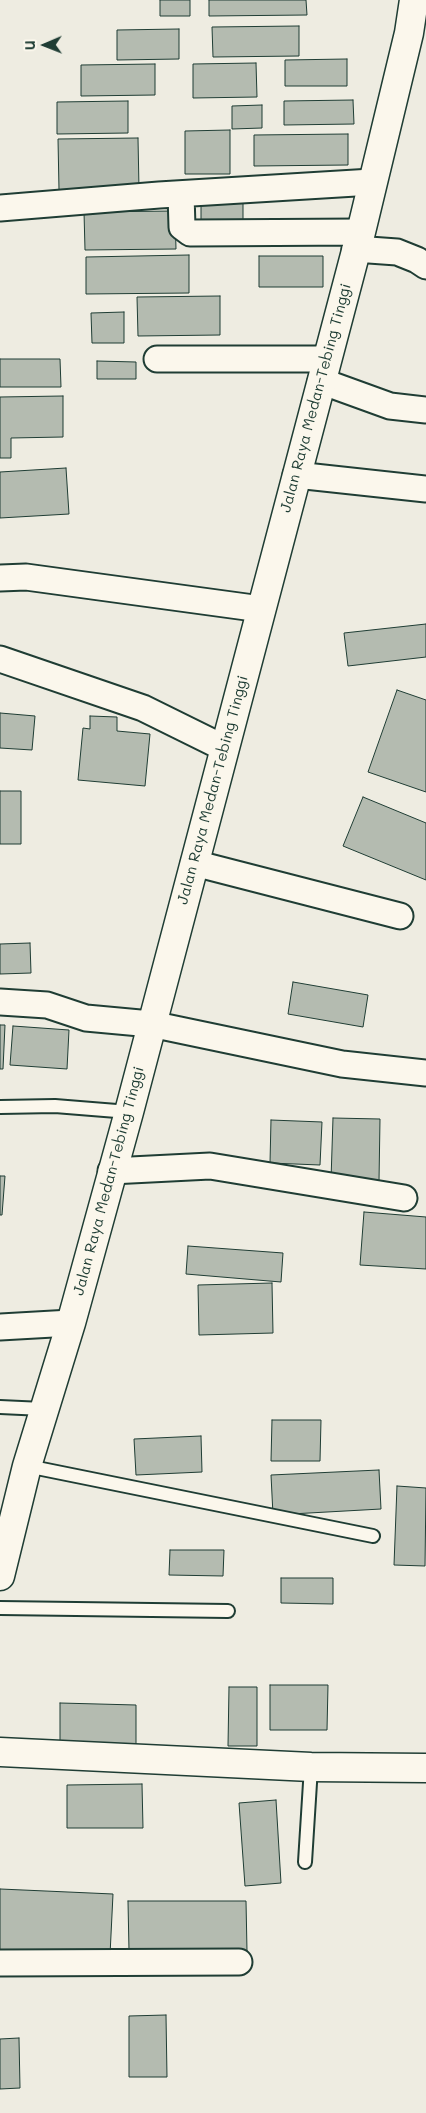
<!DOCTYPE html>
<style>
body{margin:0}
#map{position:relative;width:426px;height:2113px;overflow:hidden;background:#eeece1;font-family:Mali,sans-serif}
canvas{display:block}
.north{position:absolute;left:20px;top:20px;width:50px;height:50px;-webkit-text-stroke:4px #fbf7ec;paint-order:stroke;rotate:269deg;font-size:14px;font-weight:700;line-height:20px;text-align:center;color:#1f3d34}
.north::after{content:'';display:block;margin:auto;width:18px;height:22px;background:#1f3d34;clip-path:polygon(50% 0,100% 100%,50% 72%,0 100%)}
</style>
<div id="map">
<canvas width="426" height="2113"></canvas>
<div class="north">U</div>
</div>
<script>
const c = document.querySelector('canvas').getContext('2d');
c.lineJoin = 'round';
function fill(path, color) {
  c.fillStyle = color;
  c.fill(path, 'evenodd');
}
function shape(rows) {
  const path = new Path2D();
  for (const r of rows) {
    path.moveTo(r[0], r[1]);
    for (let i = 2; i < r.length; i += 2) path.lineTo(r[i], r[i + 1]);
  }
  return path;
}
function trace(path, color, width, dash) {
  c.strokeStyle = color;
  c.lineWidth = width;
  c.lineCap = dash ? 'butt' : 'round';
  c.setLineDash(dash || []);
  c.stroke(path);
}
function label(font, color, halo, rows, align = 'center') {
  c.font = font + ' Mali,sans-serif';
  c.lineWidth = 4;
  c.setLineDash([]);
  c.textBaseline = 'middle';
  c.strokeStyle = halo;
  c.fillStyle = color;
  for (const [text, x, y, turn = 0] of rows) {
    c.save();
    c.translate(x, y);
    c.rotate((+turn || 0) * Math.PI / 180);
    c.textAlign = isNaN(turn) ? turn : align;
    if (halo) c.strokeText(text, 0, 0);
    c.fillText(text, 0, 0);
    c.restore();
  }
}
const building = shape([
 [160,0,190,0,190,16,160,16,160,0],
 [209,0,306,0,307,15,209,16,209,0],
 [299,26,299,56,213,57,212,27,299,26],
 [179,29,179,59,117,60,117,30,179,29],
 [347,59,347,86,285,86,285,60,347,59],
 [256,63,257,97,193,98,193,64,256,63],
 [155,64,155,95,81,96,81,65,155,64],
 [353,100,354,124,284,125,284,101,353,100],
 [128,101,128,133,57,134,57,102,128,101],
 [262,105,262,128,232,129,232,106,262,105],
 [230,130,230,174,185,174,185,131,230,130],
 [348,134,348,165,254,166,254,135,348,134],
 [138,138,139,189,59,190,58,139,138,138],
 [201,200,243,200,243,225,201,225,201,200],
 [175,211,176,249,85,250,84,212,175,211],
 [189,255,189,293,86,294,86,257,189,255],
 [259,256,323,256,323,287,259,287,259,256],
 [220,296,220,335,138,336,137,297,220,296],
 [124,312,124,343,92,343,91,313,124,312],
 [0,359,60,359,61,387,0,387,0,359],
 [97,361,136,362,136,379,97,379,97,361],
 [63,396,63,437,11,438,11,458,0,458,0,397,63,396],
 [66,468,69,514,0,518,0,472,66,468],
 [426,624,426,657,348,666,344,633,426,624],
 [397,690,426,700,426,792,368,772,397,690],
 [0,713,35,716,32,750,0,748,0,713],
 [90,716,117,717,117,731,150,734,145,786,78,780,83,728,90,729,90,716],
 [0,791,21,791,21,844,0,844,0,791],
 [363,797,426,823,426,880,343,846,363,797],
 [30,943,31,973,0,974,0,944,30,943],
 [293,982,368,995,363,1027,288,1014,293,982],
 [0,1025,5,1025,3,1069,0,1069,0,1025],
 [13,1026,69,1030,67,1069,10,1065,13,1026],
 [333,1118,380,1119,379,1181,331,1180,333,1118],
 [271,1120,322,1122,320,1165,270,1163,271,1120],
 [0,1176,5,1176,2,1215,0,1215,0,1176],
 [364,1212,426,1217,426,1269,360,1265,364,1212],
 [188,1246,283,1253,281,1282,186,1274,188,1246],
 [272,1283,273,1333,199,1335,198,1285,272,1283],
 [272,1420,321,1420,320,1461,271,1461,272,1420],
 [201,1436,202,1472,136,1475,134,1439,201,1436],
 [379,1470,381,1509,273,1515,271,1475,379,1470],
 [397,1486,426,1488,425,1566,394,1565,397,1486],
 [170,1550,224,1550,223,1576,169,1575,170,1550],
 [281,1578,333,1578,333,1604,281,1603,281,1578],
 [270,1685,328,1685,327,1730,270,1730,270,1685],
 [229,1687,257,1687,257,1746,228,1746,229,1687],
 [60,1703,136,1705,136,1750,60,1748,60,1703],
 [142,1784,143,1828,67,1828,67,1785,142,1784],
 [276,1800,281,1883,245,1886,239,1803,276,1800],
 [0,1889,113,1894,110,1955,0,1950,0,1889],
 [128,1901,246,1901,247,1951,129,1951,128,1901],
 [166,2015,167,2077,129,2077,129,2016,166,2015],
 [19,2038,20,2088,0,2089,0,2039,19,2038]
]);
const service = shape([
 [0,1107,55,1106,129,1112],
 [0,1407,43,1409],
 [27,1466,373,1536],
 [0,1608,228,1611],
 [305,1862,311,1767]
]);
const minor = shape([
 [181,194,182,227,190,233,361,232],
 [0,208,159,195,372,182],
 [355,249,397,252,417,260,426,266],
 [157,359,326,359],
 [321,381,390,406,426,410],
 [296,475,426,489],
 [0,578,26,577,261,609],
 [0,659,143,708,224,748],
 [194,863,400,916],
 [0,1002,47,1005,86,1018,151,1024,342,1064,426,1073],
 [111,1171,210,1166,404,1198],
 [0,1327,71,1323],
 [0,1963,239,1962]
]);
const tertiary = shape([
 [0,1752,311,1767,426,1768]
]);
const trunk = shape([
 [0,1576,27,1466,71,1323,129,1112,361,232,409,33,414,0]
]);
const streetNames = [
 ["Jalan Raya Medan-Tebing Tinggi",316,398,-75],
 ["Jalan Raya Medan-Tebing Tinggi",213,790,-75],
 ["Jalan Raya Medan-Tebing Tinggi",109,1181,-75]
];
fill(building, '#b4bbb0');
trace(building, '#1f3d34', 1);
trace(service, '#1f3d34', 16);
trace(minor, '#1f3d34', 29);
trace(tertiary, '#1f3d34', 31);
trace(trunk, '#1f3d34', 31);
trace(service, '#fbf7ec', 12);
trace(minor, '#fbf7ec', 25);
trace(tertiary, '#fbf7ec', 28);
trace(trunk, '#fbf7ec', 28);
label('15px', '#1f3d34', '#fbf7ec', streetNames);
</script>
